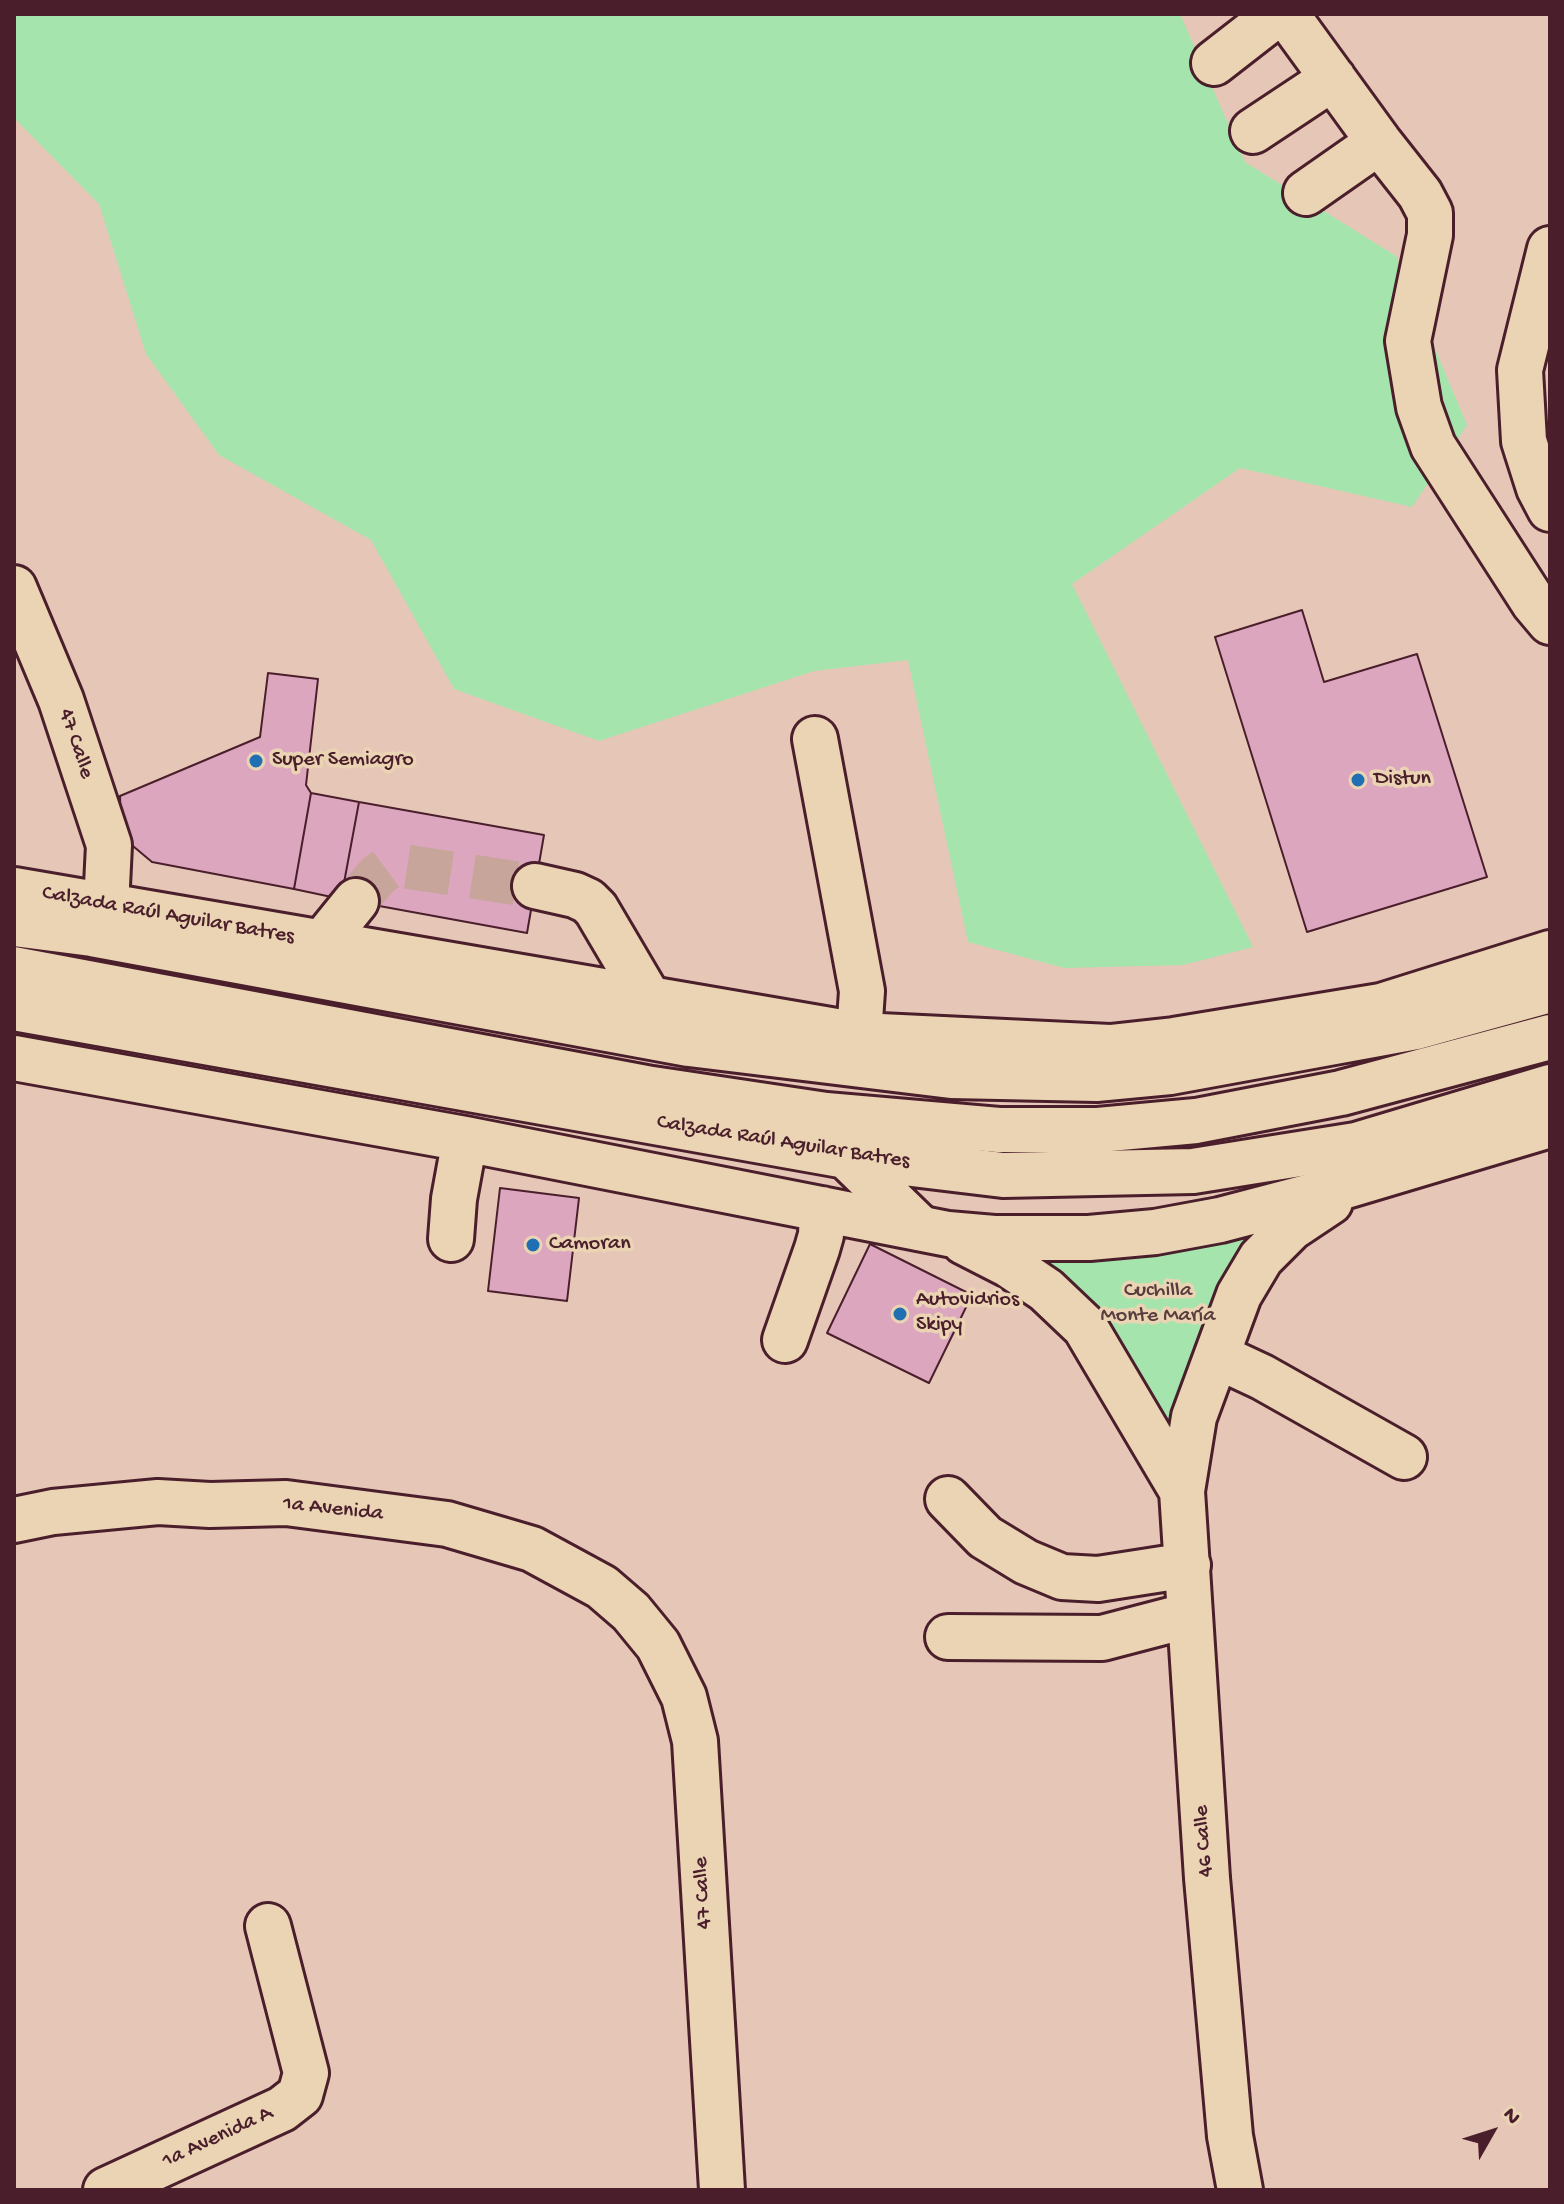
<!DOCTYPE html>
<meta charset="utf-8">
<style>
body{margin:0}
#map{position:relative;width:1564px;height:2204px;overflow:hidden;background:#e6c6b7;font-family:"Gochi Hand",sans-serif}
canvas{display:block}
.frame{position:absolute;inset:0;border:16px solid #4a1f2b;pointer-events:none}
.north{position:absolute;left:1452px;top:2092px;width:80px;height:80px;-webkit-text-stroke:6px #ebd4b4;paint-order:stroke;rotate:51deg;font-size:22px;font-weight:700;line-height:32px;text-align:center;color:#4a1f2b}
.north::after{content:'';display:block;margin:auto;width:28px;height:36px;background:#4a1f2b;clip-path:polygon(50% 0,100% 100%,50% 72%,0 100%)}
</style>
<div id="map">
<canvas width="1564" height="2204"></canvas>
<div class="frame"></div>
<div class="north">N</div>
</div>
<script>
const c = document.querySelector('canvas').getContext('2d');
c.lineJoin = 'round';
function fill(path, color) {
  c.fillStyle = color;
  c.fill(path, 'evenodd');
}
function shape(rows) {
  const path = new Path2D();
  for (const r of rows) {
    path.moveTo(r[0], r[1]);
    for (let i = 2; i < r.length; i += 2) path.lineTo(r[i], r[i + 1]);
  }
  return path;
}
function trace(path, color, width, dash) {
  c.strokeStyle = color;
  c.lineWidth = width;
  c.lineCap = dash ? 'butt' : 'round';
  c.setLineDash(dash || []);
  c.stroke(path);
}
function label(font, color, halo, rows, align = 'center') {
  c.font = font + ' "Gochi Hand",sans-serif';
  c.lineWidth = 7;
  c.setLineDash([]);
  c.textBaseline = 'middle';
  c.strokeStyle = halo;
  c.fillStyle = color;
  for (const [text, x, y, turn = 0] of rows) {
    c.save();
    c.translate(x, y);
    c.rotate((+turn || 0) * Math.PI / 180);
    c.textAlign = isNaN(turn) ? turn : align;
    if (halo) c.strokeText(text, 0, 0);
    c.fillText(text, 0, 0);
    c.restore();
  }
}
const green = shape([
 [14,14,1180,14,1245,162,1396,256,1467,425,1412,507,1240,468,1072,584,1253,947,1183,965,1064,968,968,942,908,660,814,671,599,741,454,689,371,540,219,455,146,354,99,204,14,118],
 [1290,1219,1182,1491,1011,1256]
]);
const building = shape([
 [1302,610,1324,682,1417,654,1487,877,1307,932,1215,637,1302,610],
 [268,673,318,679,306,785,311,793,294,889,152,862,121,836,120,796,260,737,268,673],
 [311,793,359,802,341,899,294,889,311,793],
 [359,802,544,835,527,933,341,899,359,802],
 [500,1188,579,1198,567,1301,488,1291,500,1188],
 [870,1244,972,1295,929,1383,827,1333,870,1244]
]);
const minorTunnel = shape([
 [356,901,378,875,389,867,402,866,535,886]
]);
const minor = shape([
 [1286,14,1379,142,1420,194,1430,213,1430,235,1408,341,1419,407,1433,446,1534,603,1550,622],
 [1214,63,1277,14],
 [1253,131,1333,78],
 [1306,193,1379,142],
 [1550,249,1520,370,1524,441,1539,488,1550,509],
 [14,588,61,700,109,845,106,906],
 [815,739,862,991,859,1035],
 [535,886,575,895,588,901,596,909,649,999],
 [14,924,92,934,689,1044,951,1076,1096,1079,1170,1072,1416,1027,1550,990],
 [322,943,356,901],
 [14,969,652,1089,826,1115,999,1130,1098,1130,1196,1121,1341,1093,1550,1037],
 [14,1058,465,1139,948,1234,994,1238,1089,1238,1155,1232,1220,1220,1319,1194,1550,1125],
 [451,1239,454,1199,465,1139],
 [964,1242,1009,1265,1046,1290,1085,1327,1182,1491],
 [785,1340,817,1249,821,1235,822,1209],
 [1217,1356,1262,1377,1404,1457],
 [948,1499,985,1537,1026,1562,1062,1577,1098,1579,1188,1565],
 [14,1520,53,1512,158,1502,210,1505,286,1503,447,1524,532,1549,602,1587,631,1612,658,1645,684,1697,695,1741,722,2190],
 [948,1637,1102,1638,1190,1615],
 [106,2190,282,2109,300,2095,306,2073,268,1926],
 [1240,2190,1230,2136,1207,1878,1182,1491,1194,1417,1239,1295,1261,1258,1291,1228,1330,1202]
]);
const highway = shape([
 [14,890,859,1035,1110,1047,1174,1040,1381,1006,1550,953],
 [14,1008,846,1156,1003,1175,1193,1171,1356,1145,1550,1087],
 [846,1156,920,1228]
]);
const markers = [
 [256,761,8,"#1f6fb2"],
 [1358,780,8,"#1f6fb2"],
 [533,1245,8,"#1f6fb2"],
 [900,1314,8,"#1f6fb2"]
];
const streetNames = [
 ["47 Calle",75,744,72],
 ["Calzada Raúl Aguilar Batres",168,916,10],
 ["Calzada Raúl Aguilar Batres",783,1143,9],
 ["1a Avenida",333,1510,6],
 ["46 Calle",1205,1841,-94],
 ["47 Calle",704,1893,-93],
 ["1a Avenida A",218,2138,-25]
];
const poiNames = [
 ["Super Semiagro",272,761],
 ["Distun",1374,780],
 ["Camoran",549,1245],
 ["Autovidrios",916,1301],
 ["Skipy",916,1326]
];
const parkNames = [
 ["Cuchilla",1158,1292],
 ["Monte María",1158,1317]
];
fill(green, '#a5e5ad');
fill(building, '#dba6be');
trace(building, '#4a1f2b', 2);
trace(minorTunnel, '#c7a59b', 44, [44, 22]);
trace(minor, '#4a1f2b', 50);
trace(highway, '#4a1f2b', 50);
trace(minor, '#ebd4b4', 44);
trace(highway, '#ebd4b4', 44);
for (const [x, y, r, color] of markers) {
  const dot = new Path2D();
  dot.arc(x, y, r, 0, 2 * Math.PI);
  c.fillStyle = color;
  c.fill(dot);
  trace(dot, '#ebd4b4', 3);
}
label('22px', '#4a1f2b', '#ebd4b4', streetNames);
label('22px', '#4a1f2b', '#ebd4b4', poiNames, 'left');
label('22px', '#583d3e', '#ebd4b4', parkNames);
</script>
